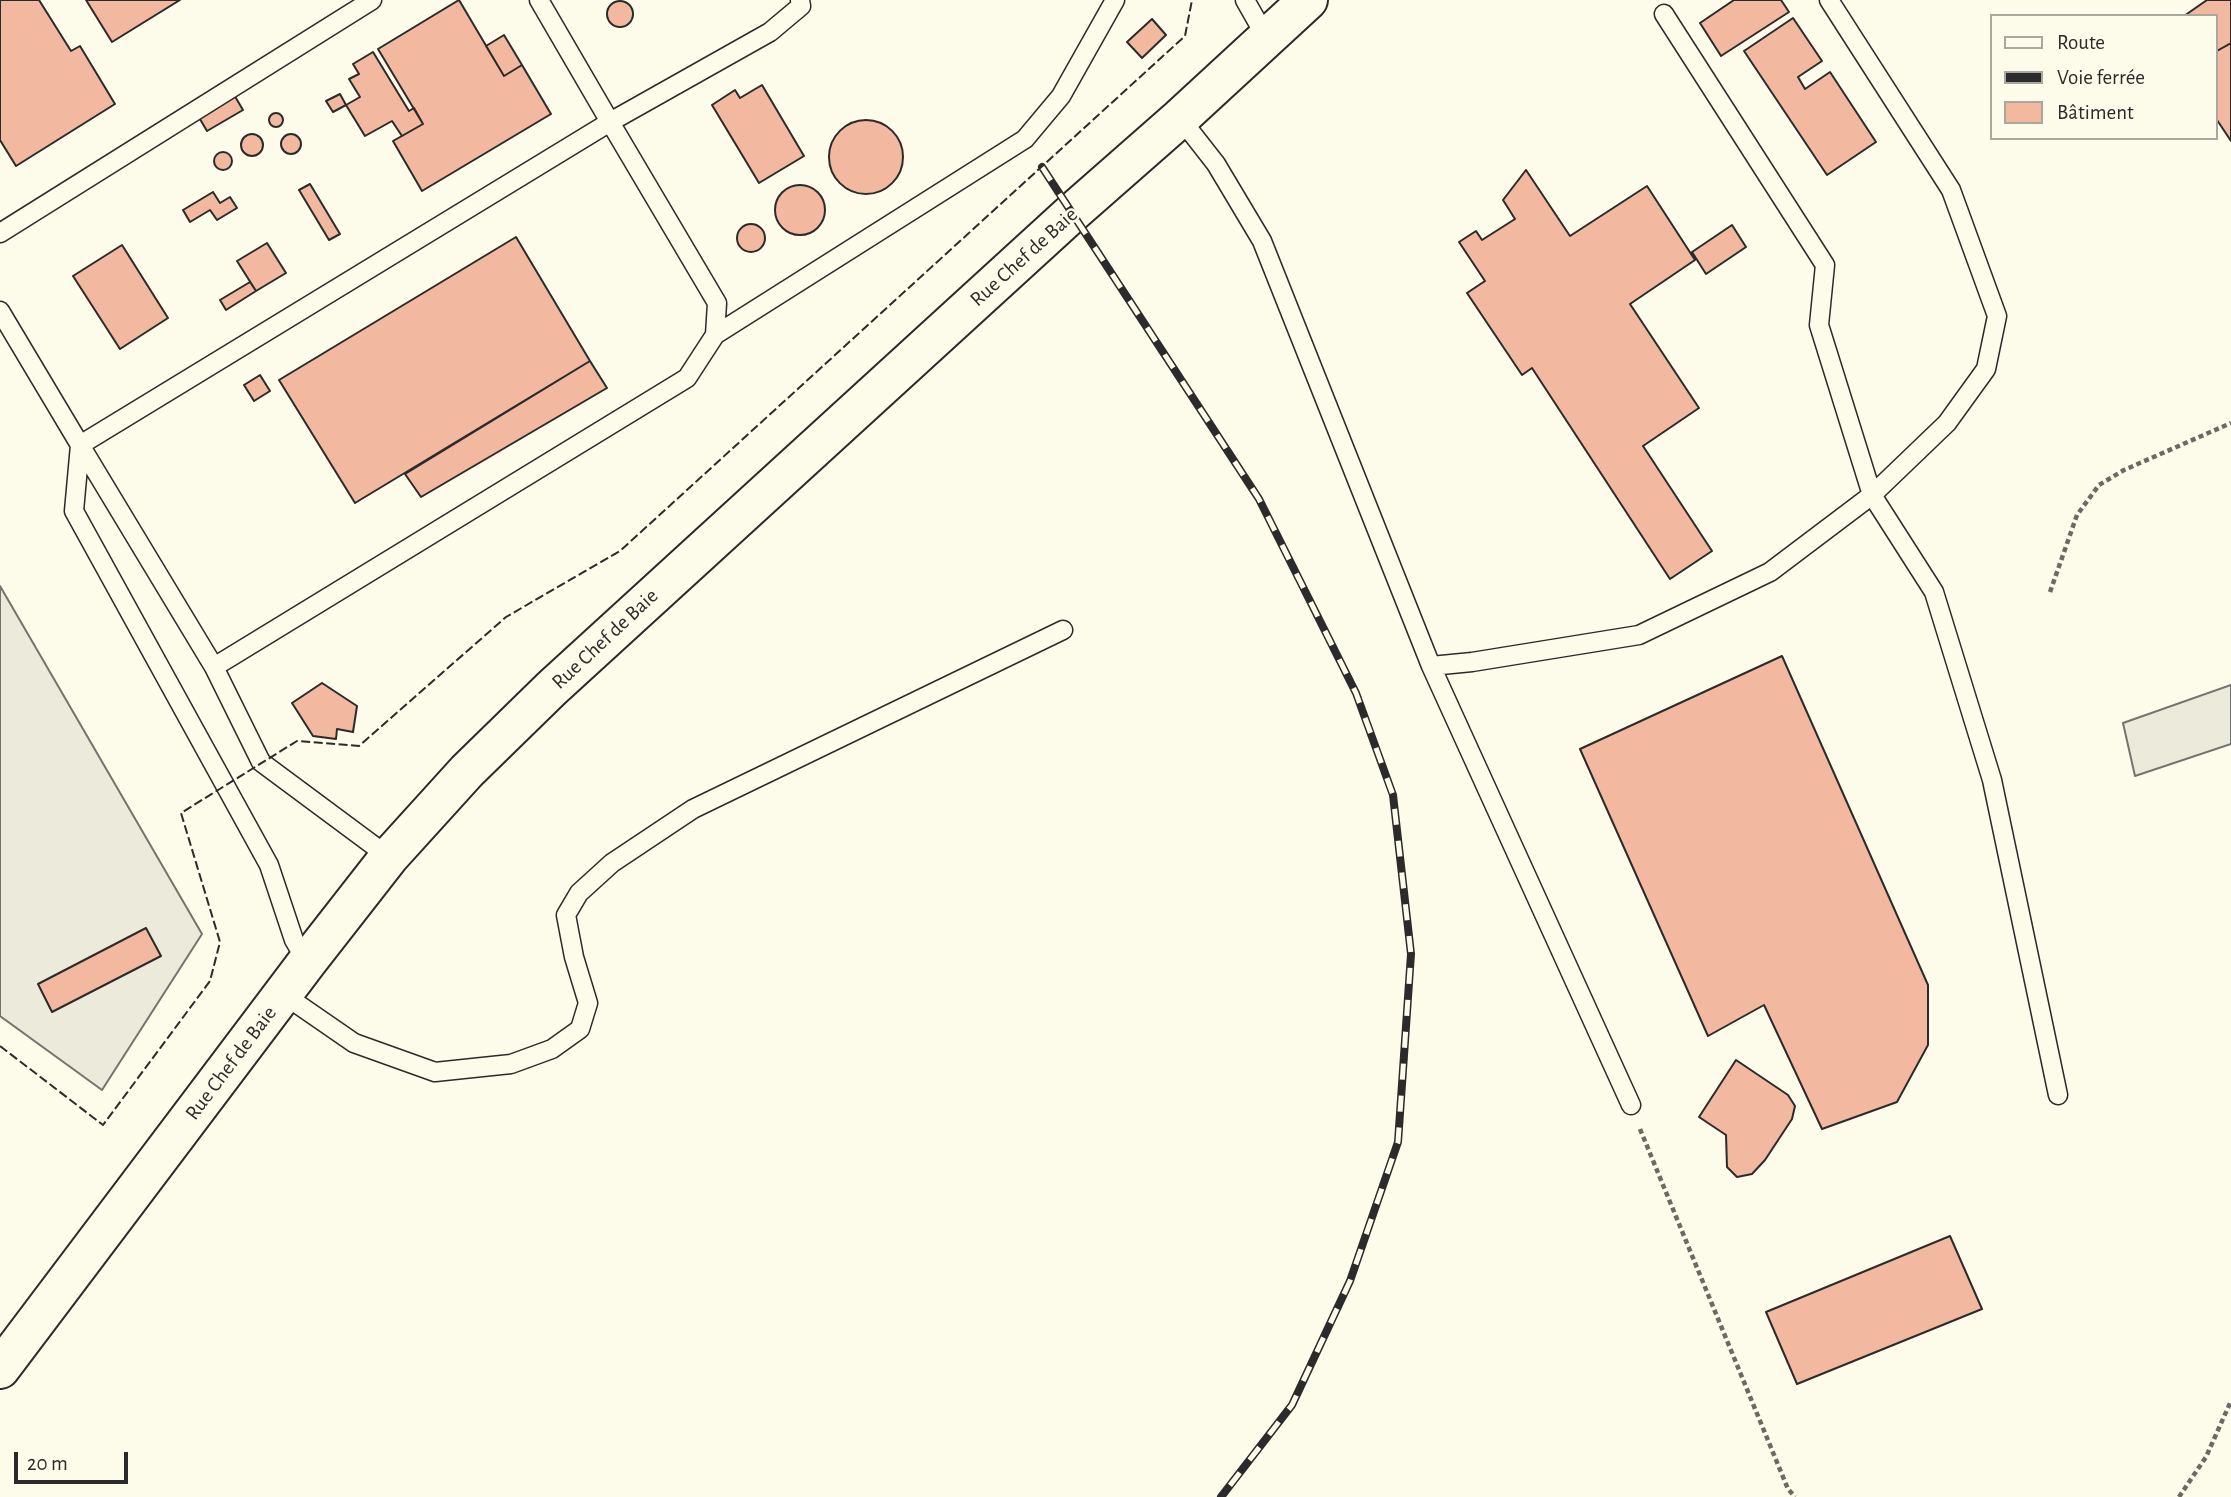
<!DOCTYPE html>
<meta charset="utf-8">
<style>
body{margin:0}
#map{position:relative;width:2231px;height:1497px;overflow:hidden;background:#fdfbea;font-family:"Alegreya Sans",sans-serif}
canvas{display:block}
.legend{position:absolute;left:1990px;top:14px;width:228px;height:126px;box-sizing:border-box;background:#fdfbea;border:2px solid #a9a89e;margin:0;padding:9px 12px;list-style:none;font-size:21px;color:#2b2b2b}
.legend li{display:flex;align-items:center;gap:14px;height:35px}
.legend b{width:35px;border:2px solid #a9a89e}
.scale{position:absolute;left:14px;top:1452px;width:114px;height:32px;box-sizing:border-box;border:4px solid #2b2b2b;border-top:0;padding-left:9px;font-size:21px;line-height:24px;white-space:nowrap;color:#2b2b2b;-webkit-text-stroke:5px #fdfbea;paint-order:stroke}
</style>
<div id="map">
<canvas width="2231" height="1497"></canvas>
<ul class="legend">
<li><b style="height:9px;background:#fdfbea"></b>Route</li>
<li><b style="height:9px;background:#2b2b2b"></b>Voie ferrée</li>
<li><b style="height:19px;background:#f2b8a0"></b>Bâtiment</li>
</ul>
<div class="scale">20 m</div>
</div>
<script>
const c = document.querySelector('canvas').getContext('2d');
c.lineJoin = 'round';
function fill(path, color) {
  c.fillStyle = color;
  c.fill(path, 'evenodd');
}
function shape(rows) {
  const path = new Path2D();
  for (const r of rows) {
    if (r.length === 3) {
      path.moveTo(r[0] + r[2], r[1]);
      path.arc(r[0], r[1], r[2], 0, 2 * Math.PI);
      continue;
    }
    path.moveTo(r[0], r[1]);
    for (let i = 2; i < r.length; i += 2) path.lineTo(r[i], r[i + 1]);
  }
  return path;
}
function trace(path, color, width, dash) {
  c.strokeStyle = color;
  c.lineWidth = width;
  c.lineCap = dash ? 'butt' : 'round';
  c.setLineDash(dash || []);
  c.stroke(path);
}
function label(font, color, halo, rows, align = 'center') {
  c.font = font + ' "Alegreya Sans",sans-serif';
  c.lineWidth = 5;
  c.setLineDash([]);
  c.textBaseline = 'middle';
  c.strokeStyle = halo;
  c.fillStyle = color;
  for (const [text, x, y, turn = 0] of rows) {
    c.save();
    c.translate(x, y);
    c.rotate((+turn || 0) * Math.PI / 180);
    c.textAlign = isNaN(turn) ? turn : align;
    if (halo) c.strokeText(text, 0, 0);
    c.fillText(text, 0, 0);
    c.restore();
  }
}
const green = shape([
 [2231,685,2231,744,2135,776,2123,723,2231,685]
]);
const parking = shape([
 [0,586,202,934,102,1090,0,1016,0,586]
]);
const building = shape([
 [0,0,39,0,71,51,80,46,115,104,16,166,0,140,0,0],
 [86,0,180,0,112,42,86,0],
 [459,0,504,76,522,65,551,114,422,191,393,141,423,124,378,49,459,0],
 [1734,0,1781,0,1789,12,1721,56,1700,23,1734,0],
 [2207,0,2231,0,2231,43,2215,52,2215,16,2184,16,2207,0],
 [620,14,13],
 [1793,18,1822,61,1798,77,1805,89,1830,72,1876,142,1827,175,1744,51,1793,18],
 [1152,19,1166,35,1142,58,1127,42,1152,19],
 [504,35,522,65,504,76,486,46,504,35],
 [2231,43,2231,141,2215,117,2215,52,2231,43],
 [373,52,409,111,414,108,423,124,402,136,392,121,365,136,346,105,360,97,349,79,359,74,353,64,373,52],
 [762,85,804,156,759,183,712,105,735,90,740,98,762,85],
 [233,93,243,110,207,131,197,114,233,93],
 [340,94,346,105,333,112,326,101,340,94],
 [276,120,7],
 [866,157,37],
 [291,144,10],
 [252,145,11],
 [223,161,9],
 [1526,170,1570,236,1647,186,1695,260,1630,304,1699,408,1643,446,1712,551,1670,579,1532,368,1522,375,1467,293,1485,281,1459,242,1476,231,1482,240,1515,219,1503,200,1526,170],
 [310,184,340,234,329,240,299,190,310,184],
 [800,210,25],
 [213,192,220,203,230,197,237,208,217,220,210,210,190,222,183,210,213,192],
 [751,238,14],
 [1732,225,1746,247,1706,274,1692,252,1732,225],
 [516,237,590,361,355,503,279,380,516,237],
 [267,243,286,273,256,291,237,261,267,243],
 [122,245,168,318,120,349,73,276,122,245],
 [250,282,256,291,226,310,220,300,250,282],
 [590,361,607,388,421,497,405,474,590,361],
 [260,375,270,391,254,401,244,385,260,375],
 [1782,656,1928,985,1928,1045,1897,1102,1822,1129,1764,1005,1708,1036,1580,749,1782,656],
 [322,683,357,706,353,732,337,729,336,739,313,736,292,703,322,683],
 [146,928,161,956,52,1012,38,984,146,928],
 [1736,1060,1788,1095,1795,1106,1792,1119,1765,1160,1752,1174,1737,1177,1727,1167,1726,1135,1699,1117,1736,1060],
 [1950,1236,1982,1309,1797,1384,1766,1312,1950,1236]
]);
const path = shape([
 [2050,592,2077,515,2099,485,2124,470,2231,423],
 [1640,1129,1788,1489,1795,1497],
 [2179,1497,2206,1457,2231,1401]
]);
const service = shape([
 [539,0,610,122,770,32,801,6,800,0],
 [1245,0,1266,37],
 [1664,14,1825,265,1819,325,1872,495,1934,592,1992,780,2058,1095],
 [1180,118,1216,164,1262,241,1431,666,1631,1105],
 [0,233,372,0],
 [0,311,80,445,610,122,717,303,715,335,687,378,214,667],
 [715,335,1025,139,1061,96,1115,0],
 [80,445,74,511,269,865,294,940,307,962],
 [80,445,214,667,261,762,389,857],
 [1431,666,1472,662,1639,635,1770,572,1872,495,1947,423,1986,369,1997,316,1951,190,1829,0],
 [283,994,354,1043,435,1072,511,1064,552,1049,580,1029,588,1003,574,957,566,915,579,893,612,863,693,809,1063,630]
]);
const tertiary = shape([
 [0,1369,307,962,389,857,467,771,552,688,1073,212,1180,118,1308,0]
]);
const rail = shape([
 [1042,167,1259,499,1356,693,1393,795,1411,954,1398,1142,1350,1281,1292,1405,1221,1497]
]);
const fence = shape([
 [0,1046,103,1125,210,981,220,942,181,813,297,741,359,746,506,617,620,551,1185,36,1192,0]
]);
const streetNames = [
 ["Rue Chef de Baie",1024,257,-42],
 ["Rue Chef de Baie",605,639,-43],
 ["Rue Chef de Baie",231,1063,-53]
];
fill(green, '#ecebdb');
trace(green, '#74746e', 2);
fill(parking, '#eceadb');
trace(parking, '#74746e', 2);
fill(building, '#f2b8a0');
trace(building, '#2b2b2b', 2);
trace(service, '#2b2b2b', 21);
trace(tertiary, '#2b2b2b', 42);
trace(path, '#6a6964', 4.5, [5, 3.5]);
trace(service, '#fdfbea', 18);
trace(tertiary, '#fdfbea', 38);
trace(rail, '#2b2b2b', 8);
trace(rail, '#fdfbea', 5, [16]);
trace(fence, '#2b2b2b', 2, [9, 3.5]);
label('21px', '#2b2b2b', '#fdfbea', streetNames);
</script>
